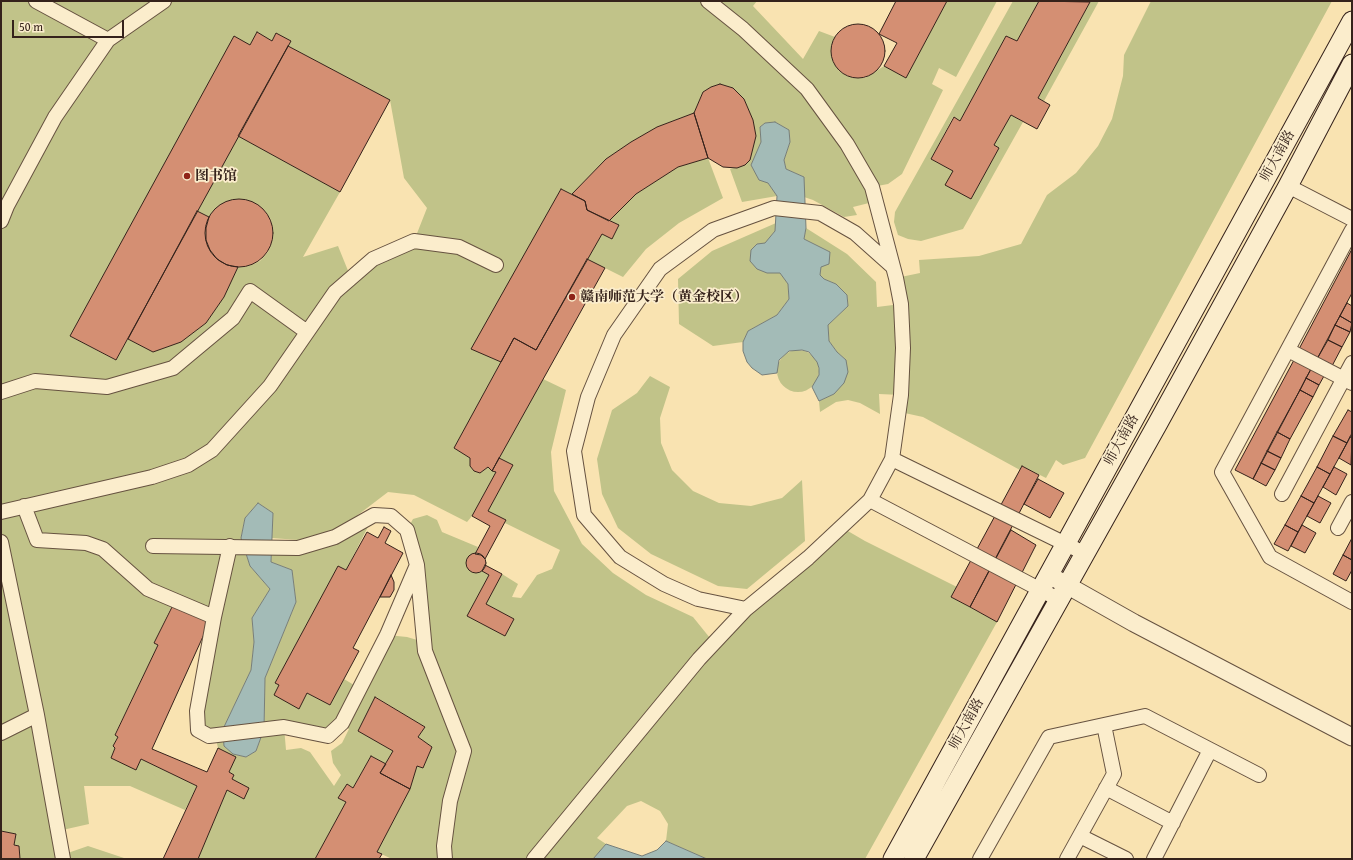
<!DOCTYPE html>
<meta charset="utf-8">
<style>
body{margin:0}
#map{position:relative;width:1353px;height:860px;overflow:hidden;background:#f9e3b1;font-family:"Gentium Book Plus",serif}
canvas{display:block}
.frame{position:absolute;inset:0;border:2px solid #35221b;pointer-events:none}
.scale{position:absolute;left:12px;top:20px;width:112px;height:18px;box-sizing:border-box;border:2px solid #35221b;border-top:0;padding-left:5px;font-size:12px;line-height:14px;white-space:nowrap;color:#35221b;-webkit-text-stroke:3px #fbedcc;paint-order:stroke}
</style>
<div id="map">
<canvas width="1353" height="860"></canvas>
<div class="frame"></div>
<div class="scale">50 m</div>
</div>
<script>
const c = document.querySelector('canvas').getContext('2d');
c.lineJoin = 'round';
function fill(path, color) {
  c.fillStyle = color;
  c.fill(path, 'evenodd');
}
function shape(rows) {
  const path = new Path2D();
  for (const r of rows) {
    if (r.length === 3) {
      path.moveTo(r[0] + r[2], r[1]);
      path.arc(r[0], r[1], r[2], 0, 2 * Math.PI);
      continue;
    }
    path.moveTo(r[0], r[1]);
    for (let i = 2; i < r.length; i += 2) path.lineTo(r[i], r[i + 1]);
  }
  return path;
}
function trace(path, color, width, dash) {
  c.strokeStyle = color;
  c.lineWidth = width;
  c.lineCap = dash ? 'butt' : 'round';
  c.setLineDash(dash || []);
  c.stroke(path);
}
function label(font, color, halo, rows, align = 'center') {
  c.font = font + ' "Gentium Book Plus","Noto Serif SC",serif';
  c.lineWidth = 3.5;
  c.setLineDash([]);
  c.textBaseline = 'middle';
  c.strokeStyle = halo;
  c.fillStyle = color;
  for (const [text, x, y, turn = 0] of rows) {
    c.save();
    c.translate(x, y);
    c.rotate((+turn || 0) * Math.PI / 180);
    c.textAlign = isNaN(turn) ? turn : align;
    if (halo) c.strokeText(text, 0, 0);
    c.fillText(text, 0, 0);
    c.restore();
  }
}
const green = shape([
 [1,1,757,1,753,6,803,59,819,31,835,37,832,45,831,54,834,63,839,71,847,76,856,78,865,78,884,66,906,78,947,1,997,1,956,77,939,68,932,84,943,90,902,174,888,184,872,187,877,201,853,207,857,215,844,217,813,200,804,197,804,177,786,169,784,160,790,142,789,130,775,122,765,123,760,127,761,142,751,165,759,179,768,183,777,196,742,202,730,169,745,165,750,160,756,136,753,120,744,99,733,88,720,84,711,87,703,92,694,113,657,127,631,142,606,159,572,194,561,189,472,349,501,362,454,448,470,458,470,466,474,471,480,473,488,467,496,472,472,516,467,522,414,495,388,492,333,534,298,540,272,538,273,513,258,503,245,518,241,537,250,566,270,589,252,618,254,642,251,670,223,729,224,746,233,754,246,757,256,751,264,729,265,678,296,602,292,570,271,562,272,547,298,548,335,537,374,515,346,570,338,566,275,683,279,685,274,695,299,708,307,693,330,705,344,679,359,688,387,635,407,637,424,642,417,565,407,530,413,519,427,515,437,520,442,532,478,547,475,554,467,559,468,568,473,572,482,571,489,575,467,616,505,636,514,619,486,604,502,574,518,584,512,597,521,598,537,575,552,569,560,550,505,523,506,520,488,511,513,465,499,458,543,379,566,390,551,452,554,491,582,544,613,573,646,595,693,617,714,643,746,609,808,558,841,527,865,541,957,587,951,597,997,622,865,859,707,859,666,841,668,824,660,811,641,801,627,806,597,838,606,844,593,859,392,859,377,852,410,789,417,766,423,768,432,747,418,737,425,727,376,697,358,731,393,751,386,764,371,756,353,788,347,784,338,798,346,802,315,859,200,859,198,858,227,790,244,799,249,788,232,779,234,775,229,772,235,757,218,748,215,735,209,736,198,730,197,711,214,617,175,599,154,643,158,645,115,734,118,737,113,746,115,748,111,758,136,769,141,759,197,786,185,810,130,786,84,786,89,824,58,831,62,855,88,846,127,859,20,859,19,846,14,845,16,834,1,831],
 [257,33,272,41,276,34,290,41,288,46,390,100,404,178,427,208,414,241,373,259,351,278,338,246,303,257,340,192,238,136,197,211,209,217,216,209,225,202,236,199,247,200,257,204,265,211,271,220,273,231,272,242,268,252,260,261,249,266,238,267,224,297,206,323,181,342,153,352,128,339,115,360,70,336,234,37,250,45],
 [342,723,349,729,342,743,331,751,333,763,341,775,334,786,310,752,301,748,286,750,284,727,328,736],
 [1013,1,1039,1,1017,41,1006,36,960,121,953,117,931,159,953,171,946,185,971,199,999,148,994,145,1011,115,1023,122,963,229,921,241,908,239,898,235,894,222,895,212],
 [1088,1,1099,1,1044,101,1038,98,1090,2],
 [1151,1,1332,1,1085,458,1063,465,1056,460,1046,478,1022,466,1020,470,923,417,900,412,901,395,879,394,880,414,860,403,848,400,836,402,820,412,819,401,834,394,846,360,837,352,829,341,828,325,848,306,847,295,836,284,824,279,820,275,820,267,830,252,804,239,806,228,847,254,876,282,877,307,901,304,896,278,920,273,919,260,979,256,1021,244,1047,195,1076,173,1098,146,1112,119,1123,76,1124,55],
 [708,158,723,198,679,223,646,249,623,277,587,259,602,234,612,239,619,226,609,221,636,194,678,167],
 [776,223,775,231,765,244,767,273,780,272,788,284,789,299,777,315,748,331,743,342,713,346,679,324,678,279,712,251],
 [798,371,21],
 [650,376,670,387,660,418,661,443,672,470,693,491,719,503,751,506,782,498,802,480,805,541,747,589,718,586,651,554,618,528,602,494,597,459,612,410,637,393]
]);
const water = shape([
 [775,122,789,130,790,142,784,160,786,169,804,177,806,228,804,239,830,252,829,264,821,267,820,275,824,279,836,284,847,295,848,306,828,325,829,341,837,352,846,360,848,372,844,383,834,394,819,401,812,387,819,375,819,368,817,362,809,352,802,350,789,351,779,360,777,373,762,375,752,368,747,362,743,351,743,342,748,331,777,315,789,299,788,284,780,273,767,273,757,269,750,261,751,250,757,244,765,243,775,231,777,196,768,183,759,180,751,165,761,142,760,127,765,123,775,122],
 [258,503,273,513,271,562,292,570,296,602,265,678,264,729,256,751,246,757,233,754,224,746,223,734,223,729,251,670,254,642,252,618,270,589,250,566,241,538,245,518,258,503],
 [666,841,707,859,593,859,606,844,642,856,657,850,666,841]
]);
const building = shape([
 [896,1,947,1,906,78,884,66,897,43,879,34,896,1],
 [1039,1,1090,2,1038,98,1050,105,1037,129,1011,115,994,145,999,148,971,199,945,185,953,171,931,159,954,117,960,121,1006,36,1017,41,1039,1],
 [858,51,27],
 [257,32,272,41,276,33,291,41,116,360,70,336,234,36,250,45,257,32],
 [288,46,390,100,340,192,238,136,288,46],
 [720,84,733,88,744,99,753,120,756,136,750,160,745,165,737,168,723,167,708,158,694,113,703,92,711,87,720,84],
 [694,113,708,158,678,167,636,194,609,221,587,210,585,201,572,194,606,159,631,142,657,127,694,113],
 [561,189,585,201,587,210,619,225,612,239,602,234,536,350,514,338,501,362,471,349,561,189],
 [239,233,34],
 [197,211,209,217,206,228,206,240,210,250,217,259,227,265,238,267,224,297,206,323,181,342,153,352,128,339,197,211],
 [1352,249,1352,293,1317,359,1299,349,1352,249],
 [587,259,605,268,492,471,488,467,480,473,474,471,470,466,470,458,454,448,514,338,536,350,587,259],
 [1347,303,1352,306,1352,323,1340,316,1347,303],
 [1340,316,1352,323,1350,332,1335,325,1340,316],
 [1335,325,1350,332,1342,347,1328,340,1335,325],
 [1328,340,1342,347,1332,366,1317,359,1328,340],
 [1294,360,1311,369,1253,479,1235,470,1294,360],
 [1311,369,1324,376,1319,385,1306,378,1311,369],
 [1306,378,1319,385,1313,397,1300,390,1306,378],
 [1300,390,1313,397,1290,439,1277,432,1300,390],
 [1348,410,1352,412,1352,433,1347,443,1333,436,1348,410],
 [1277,432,1290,439,1281,458,1267,451,1277,432],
 [1333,436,1347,443,1330,474,1317,467,1333,436],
 [1350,437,1352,438,1351,465,1339,458,1350,437],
 [1267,451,1281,458,1275,470,1261,463,1267,451],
 [499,458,513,465,488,511,506,520,485,559,481,555,475,554,490,526,472,516,496,472,492,471,499,458],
 [1261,463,1275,470,1266,486,1253,479,1261,463],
 [1022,466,1039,475,970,607,951,597,1022,466],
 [1317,467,1330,474,1314,503,1301,496,1317,467],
 [1334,467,1347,474,1336,495,1323,487,1334,467],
 [1038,479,1064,493,1050,518,1024,504,1038,479],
 [1301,496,1314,503,1298,532,1285,525,1301,496],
 [1318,496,1331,503,1320,523,1307,516,1318,496],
 [1285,525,1298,532,1288,551,1274,544,1285,525],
 [1302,525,1316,533,1305,553,1291,546,1302,525],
 [384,527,391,531,385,543,403,553,353,648,359,651,330,705,307,693,299,709,274,695,279,685,275,683,338,566,346,570,367,532,378,538,384,527],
 [1011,530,1036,545,997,622,970,607,1011,530],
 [1352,538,1352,560,1343,555,1352,538],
 [476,563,10],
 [1343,555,1352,560,1352,570,1346,581,1333,574,1343,555],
 [485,565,502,574,486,604,514,619,505,636,467,616,489,575,482,571,485,565],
 [391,575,394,582,394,590,390,597,380,597,391,575],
 [173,605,210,621,152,749,207,772,218,748,236,757,229,772,234,775,232,779,249,788,244,799,227,790,198,859,163,859,197,786,141,759,136,770,111,758,115,748,113,746,118,737,115,735,158,645,154,643,173,605],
 [375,697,425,727,418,737,432,747,423,768,417,766,410,789,380,773,393,751,358,731,375,697],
 [371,756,386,764,380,773,410,789,377,852,382,854,379,859,315,859,346,802,338,798,347,784,353,788,371,756],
 [1,831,16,834,14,845,19,846,20,859,1,859,1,831]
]);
const minor = shape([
 [36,1,108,40,164,1],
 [1288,186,1352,219],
 [1,221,7,206,55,117,108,40],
 [1352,230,1222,472,1270,557,1352,602],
 [1288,350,1352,383],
 [1,392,35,381,107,387,173,368,233,318,250,291,307,332],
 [892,459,1084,553],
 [1282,494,1352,363],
 [870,500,1058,599],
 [24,506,37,540,86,543,103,549,148,589,214,617,197,711,198,730,209,736,284,727,328,736,342,723,387,635,417,565],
 [1,512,152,477,188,465,212,450,270,386,335,292,373,259,414,241,459,247,496,265],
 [1338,528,1352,502],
 [1,542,37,715,63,859],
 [153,546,298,548,335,537,374,515,391,516,407,530,417,565,425,651,464,751,450,801,444,846,445,859],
 [746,609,698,599,664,584,620,557,584,515,574,451,588,397,614,335,660,269,713,230,774,208,820,213,855,233,892,266],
 [214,617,230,546],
 [1,733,37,715],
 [1106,788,1173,823],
 [1080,836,1126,859],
 [534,859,699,659,746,609,808,558,870,500,892,459,901,395,903,348,901,304,896,278,872,187,847,144,807,89,743,29,708,1],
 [980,859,1049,737,1145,716,1259,775],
 [1067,859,1114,774,1104,725],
 [1154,859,1210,750]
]);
const tertiary = shape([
 [1049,575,1134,623,1352,737]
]);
const secondary = shape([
 [893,859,1352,21],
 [914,859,1158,423,1288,186,1352,64]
]);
const markers = [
 [187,176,4,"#8f2418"],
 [572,297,4,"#8f2418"]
];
const streetNames = [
 ["师大南路",1278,156,-61],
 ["师大南路",1122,440,-61],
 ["师大南路",967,724,-61]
];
const poiNames = [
 ["图书馆",195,176],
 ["赣南师范大学（黄金校区）",580,297]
];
fill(green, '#c1c389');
fill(water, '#a3bbb7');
trace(water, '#777e79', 1);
fill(building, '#d48f73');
trace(building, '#35221b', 1);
trace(minor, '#665240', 16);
trace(tertiary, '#665240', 19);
trace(secondary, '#35221b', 21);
trace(minor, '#fbedcc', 14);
trace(tertiary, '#fbedcc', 17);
trace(secondary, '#fbedcc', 19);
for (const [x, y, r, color] of markers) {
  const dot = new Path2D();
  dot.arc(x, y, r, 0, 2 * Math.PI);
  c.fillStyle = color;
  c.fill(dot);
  trace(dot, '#fbedcc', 1.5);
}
label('14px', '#35221b', '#fbedcc', streetNames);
label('bold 14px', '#35221b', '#fbedcc', poiNames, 'left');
</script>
